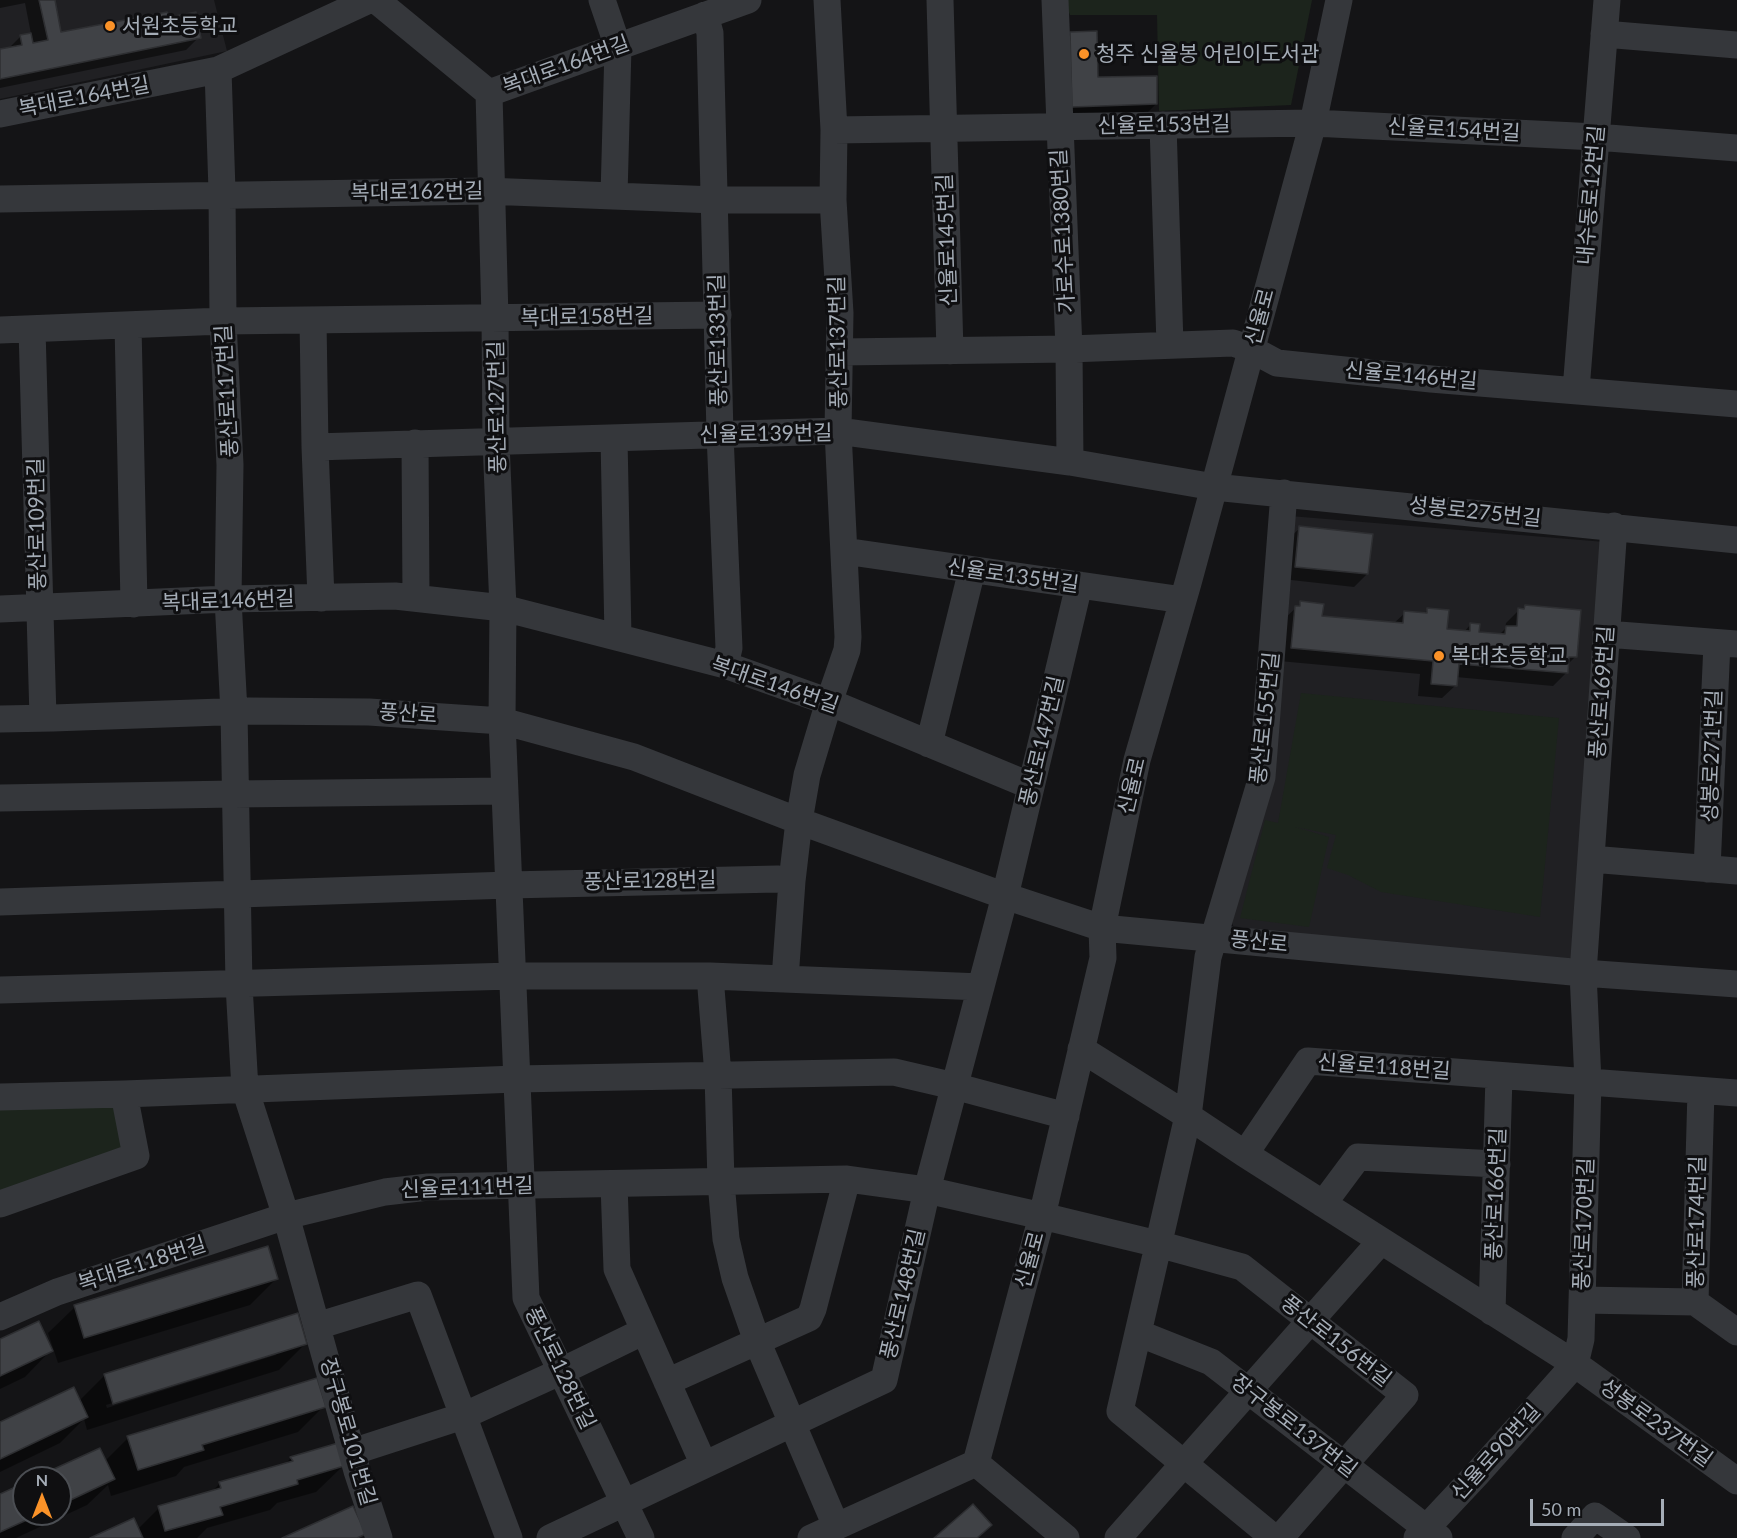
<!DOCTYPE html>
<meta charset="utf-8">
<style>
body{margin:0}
#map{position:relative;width:1737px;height:1538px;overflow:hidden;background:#141416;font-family:Lato,sans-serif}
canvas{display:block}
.north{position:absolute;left:12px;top:1466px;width:60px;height:60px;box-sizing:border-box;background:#0f0f11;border:2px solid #4b4e53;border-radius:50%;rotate:0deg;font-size:16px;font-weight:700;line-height:24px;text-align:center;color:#a5adb7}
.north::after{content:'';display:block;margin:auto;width:21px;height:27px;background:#fa9228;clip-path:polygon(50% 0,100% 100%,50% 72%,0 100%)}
.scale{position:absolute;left:1530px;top:1499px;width:134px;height:27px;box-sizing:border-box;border:3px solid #a5adb7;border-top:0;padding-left:8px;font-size:18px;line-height:21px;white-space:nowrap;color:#a5adb7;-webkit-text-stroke:4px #0f0f11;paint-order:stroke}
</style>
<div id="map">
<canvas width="1737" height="1538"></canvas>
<div class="north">N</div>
<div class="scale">50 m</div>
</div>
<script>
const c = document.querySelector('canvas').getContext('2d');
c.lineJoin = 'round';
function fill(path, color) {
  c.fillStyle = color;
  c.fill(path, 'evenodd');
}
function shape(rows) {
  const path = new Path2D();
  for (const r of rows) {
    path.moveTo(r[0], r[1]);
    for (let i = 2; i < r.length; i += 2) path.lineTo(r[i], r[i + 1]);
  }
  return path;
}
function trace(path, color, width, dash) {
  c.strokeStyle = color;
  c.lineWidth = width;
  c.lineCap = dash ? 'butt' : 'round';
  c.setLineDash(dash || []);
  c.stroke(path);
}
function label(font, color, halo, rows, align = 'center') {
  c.font = font + ' Lato,"Noto Sans KR",sans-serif';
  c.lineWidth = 6;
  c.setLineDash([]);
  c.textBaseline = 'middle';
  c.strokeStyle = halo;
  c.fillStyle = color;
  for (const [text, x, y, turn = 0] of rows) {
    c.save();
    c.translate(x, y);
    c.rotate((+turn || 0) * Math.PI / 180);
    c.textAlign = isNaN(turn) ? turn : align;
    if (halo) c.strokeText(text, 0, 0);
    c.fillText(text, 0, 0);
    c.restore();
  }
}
const built = shape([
 [0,0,214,0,227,51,0,99],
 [1290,516,1605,542,1575,960,1235,930,1232,923]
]);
const green = shape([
 [1064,0,1312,0,1291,105,1159,111,1157,15,1070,15],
 [1301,693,1559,718,1540,917,1381,892,1348,875,1327,868,1336,835,1295,827,1329,837,1309,927,1240,918,1265,820,1278,823],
 [118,1103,128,1148,0,1195,0,1105]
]);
const shadow = shape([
 [0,0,53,0,60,34,169,18,199,37,186,50,0,88,0,51,8,49,21,36,31,34,25,3,0,8],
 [1071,34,1097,79,1156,104,1143,117,1059,119,1058,47],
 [1300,528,1367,574,1354,587,1282,579,1286,541],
 [1301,603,1321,617,1393,624,1405,613,1423,614,1428,610,1445,630,1464,632,1471,624,1478,633,1499,635,1505,629,1506,623,1519,610,1521,610,1525,606,1576,656,1567,665,1566,673,1553,686,1456,677,1456,685,1442,698,1418,696,1420,674,1279,661,1283,620],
 [277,1278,250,1305,58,1363,48,1333,75,1307],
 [0,1341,51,1350,25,1377,0,1389],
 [306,1343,279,1370,87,1430,84,1419,60,1443,0,1472,0,1424,79,1401,105,1375],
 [276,1352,276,1355,107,1408,106,1405],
 [324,1406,298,1432,184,1467,176,1476,111,1496,108,1485,87,1505,16,1538,0,1538,0,1495,24,1484,24,1514,60,1514,60,1478,105,1461,128,1438],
 [291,1458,343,1466,316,1492,277,1503,270,1510,207,1528,197,1538,94,1538,138,1529,159,1508,211,1493,220,1483,284,1465]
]);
const building = shape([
 [39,0,55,0,61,32,167,12,170,17,196,12,201,38,0,79,0,49,22,45,20,35,31,33,33,43,48,40,39,0],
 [1097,31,1098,77,1157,76,1157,104,1072,107,1070,32,1097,31],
 [1299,526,1373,534,1368,574,1295,567,1299,526],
 [1300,601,1324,604,1322,616,1403,623,1404,611,1427,613,1427,608,1449,610,1447,629,1470,631,1470,623,1480,624,1479,632,1505,634,1506,626,1517,626,1518,608,1524,609,1525,605,1581,610,1577,657,1569,657,1568,673,1459,664,1457,686,1431,684,1433,661,1291,648,1295,606,1300,606,1300,601],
 [268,1246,278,1279,84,1338,74,1305,268,1246],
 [298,1313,307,1344,113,1404,104,1374,298,1313],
 [39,1321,53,1351,0,1376,0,1339,39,1321],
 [317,1378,326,1407,202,1445,204,1450,138,1470,127,1436,317,1378],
 [74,1387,88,1417,0,1459,0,1422,74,1387],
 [338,1443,344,1466,297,1480,298,1484,220,1507,223,1515,165,1531,158,1506,221,1488,219,1482,293,1461,290,1457,338,1443],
 [100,1448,115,1479,60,1505,60,1478,34,1478,100,1448],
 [24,1483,24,1514,40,1514,0,1532,0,1494,24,1483],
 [973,1504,992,1525,977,1538,934,1538,973,1504],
 [353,1506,366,1534,357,1538,282,1538,353,1506],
 [134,1518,143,1538,90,1538,134,1518]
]);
const minor = shape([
 [376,0,489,93,748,0],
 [602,0,618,47,614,196],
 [940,0,950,351],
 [1055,0,1069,349,1070,462],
 [705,15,710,33,720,434,729,648,725,665],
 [1604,34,1737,45],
 [218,70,222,191,223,321,230,465,228,599,234,712,239,985,245,1089,286,1216,357,1471,379,1538],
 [489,93,495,318,496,442,503,608,502,721,526,1298,641,1538],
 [0,114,218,70,369,0],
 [1163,125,1170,345],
 [834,130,1313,123,1596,137,1737,148],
 [0,199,486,191,715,200,833,200],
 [313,320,315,447,321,598],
 [128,325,134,604],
 [32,329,43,718],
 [0,330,223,321,718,315],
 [840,352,1069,349,1233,343,1251,349,1277,363,1431,379,1737,404],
 [1576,390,1607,0],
 [614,438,618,637],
 [415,443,416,598],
 [315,447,838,431,1070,462,1214,487,1737,540],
 [844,551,1183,600],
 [0,609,228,599,395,596,503,608,725,665,829,702,1031,786],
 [1606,634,1737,644],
 [0,719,53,718,249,711,369,712,502,721,634,757,799,821,1005,896,1102,928,1583,973,1737,984],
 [929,744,972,570],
 [0,798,234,794,505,791],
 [1591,859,1737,871],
 [1707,869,1717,643],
 [0,902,509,885,777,879,792,881],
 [710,976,718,1075,721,1182,726,1239,735,1278,757,1341,836,1526],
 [785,979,792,881,799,821,807,775,829,702,847,650,848,637,838,431,840,313,833,200,834,130,827,0],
 [0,990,513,976,710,976,981,987],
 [1081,1049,1188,1116,1245,1154,1575,1364,1737,1481],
 [1701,1091,1695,1302,1737,1332],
 [0,1097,124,1094,516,1079,894,1072,954,1086,1066,1116],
 [1245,1154,1308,1061,1737,1093],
 [614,1184,617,1269,704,1465],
 [0,1204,136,1156,124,1094],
 [1323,1204,1358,1157,1497,1164],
 [1582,1300,1695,1302],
 [1492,1312,1499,1076],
 [0,1317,57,1292,286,1216,385,1192,428,1187,847,1179,927,1190,1042,1216,1158,1244,1242,1267,1405,1395,1280,1538],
 [317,1326,418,1295,509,1538],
 [1138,1333,1211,1362,1439,1538],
 [667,1382,809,1318,813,1309,847,1179],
 [352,1452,463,1416,562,1371,644,1331],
 [976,1463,1042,1216,1103,958,1102,928,1137,760,1188,583,1313,123,1339,0],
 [976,1463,1066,1538],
 [550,1538,884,1380,927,1190,1005,896,1079,585],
 [811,1538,976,1463],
 [1118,1538,1381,1241],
 [1274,1538,1120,1411,1188,1116,1208,957,1262,777,1284,493],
 [1417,1538,1477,1474,1575,1364,1581,1339,1588,1082,1583,973,1614,526],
 [1575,1538,1595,1516,1627,1538]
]);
const markers = [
 [110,26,6,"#fa9228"],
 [1084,54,6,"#fa9228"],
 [1439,656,6,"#fa9228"]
];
const poiNames = [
 ["서원초등학교",122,26],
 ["청주 신율봉 어린이도서관",1096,54],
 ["복대초등학교",1451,656]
];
const streetNames = [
 ["복대로164번길",566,65,-20],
 ["복대로164번길",84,97,-11],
 ["신율로153번길",1164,125,-1],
 ["신율로154번길",1454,130,3],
 ["복대로162번길",417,192,-1],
 ["내수동로12번길",1591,195,-85],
 ["가로수로1380번길",1063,231,-93],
 ["신율로145번길",947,240,-92],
 ["복대로158번길",587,317,-1],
 ["신율로",1260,317,-75],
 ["풍산로133번길",718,340,-91],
 ["풍산로137번길",838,342,-91],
 ["신율로146번길",1411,376,5],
 ["풍산로117번길",227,391,-93],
 ["풍산로127번길",497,407,-91],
 ["신율로139번길",766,434,-1],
 ["성봉로275번길",1475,512,6],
 ["풍산로109번길",37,524,-91],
 ["신율로135번길",1013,576,8],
 ["복대로146번길",228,601,-2],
 ["복대로146번길",775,685,19],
 ["풍산로169번길",1602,692,-86],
 ["풍산로",408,714,4],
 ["풍산로155번길",1265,718,-84],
 ["풍산로147번길",1042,741,-77],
 ["성봉로271번길",1712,756,-88],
 ["신율로",1132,786,-77],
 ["풍산로128번길",650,881,-1],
 ["풍산로",1259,942,6],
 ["신율로118번길",1384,1067,4],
 ["신율로111번길",467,1188,-2],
 ["풍산로166번길",1496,1194,-88],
 ["풍산로174번길",1697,1222,-89],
 ["풍산로170번길",1584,1224,-88],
 ["신율로",1030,1260,-75],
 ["복대로118번길",142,1264,-18],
 ["풍산로148번길",903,1294,-77],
 ["풍산로156번길",1336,1341,38],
 ["풍산로128번길",560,1368,64],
 ["성봉로237번길",1656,1423,36],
 ["장구봉로137번길",1294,1426,38],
 ["장구봉로101번길",348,1432,74],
 ["신율로90번길",1496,1452,-48]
];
fill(built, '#202023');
fill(green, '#1c241c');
fill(shadow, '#0007');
fill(building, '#404246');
trace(building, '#2e2f32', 1.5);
trace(minor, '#35373b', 27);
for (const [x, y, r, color] of markers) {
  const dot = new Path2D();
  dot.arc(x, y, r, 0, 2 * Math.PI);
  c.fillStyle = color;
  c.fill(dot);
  trace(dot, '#0f0f11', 2);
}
label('21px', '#a5adb7', '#0f0f11', poiNames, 'left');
label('21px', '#a5adb7', '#0f0f11', streetNames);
</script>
